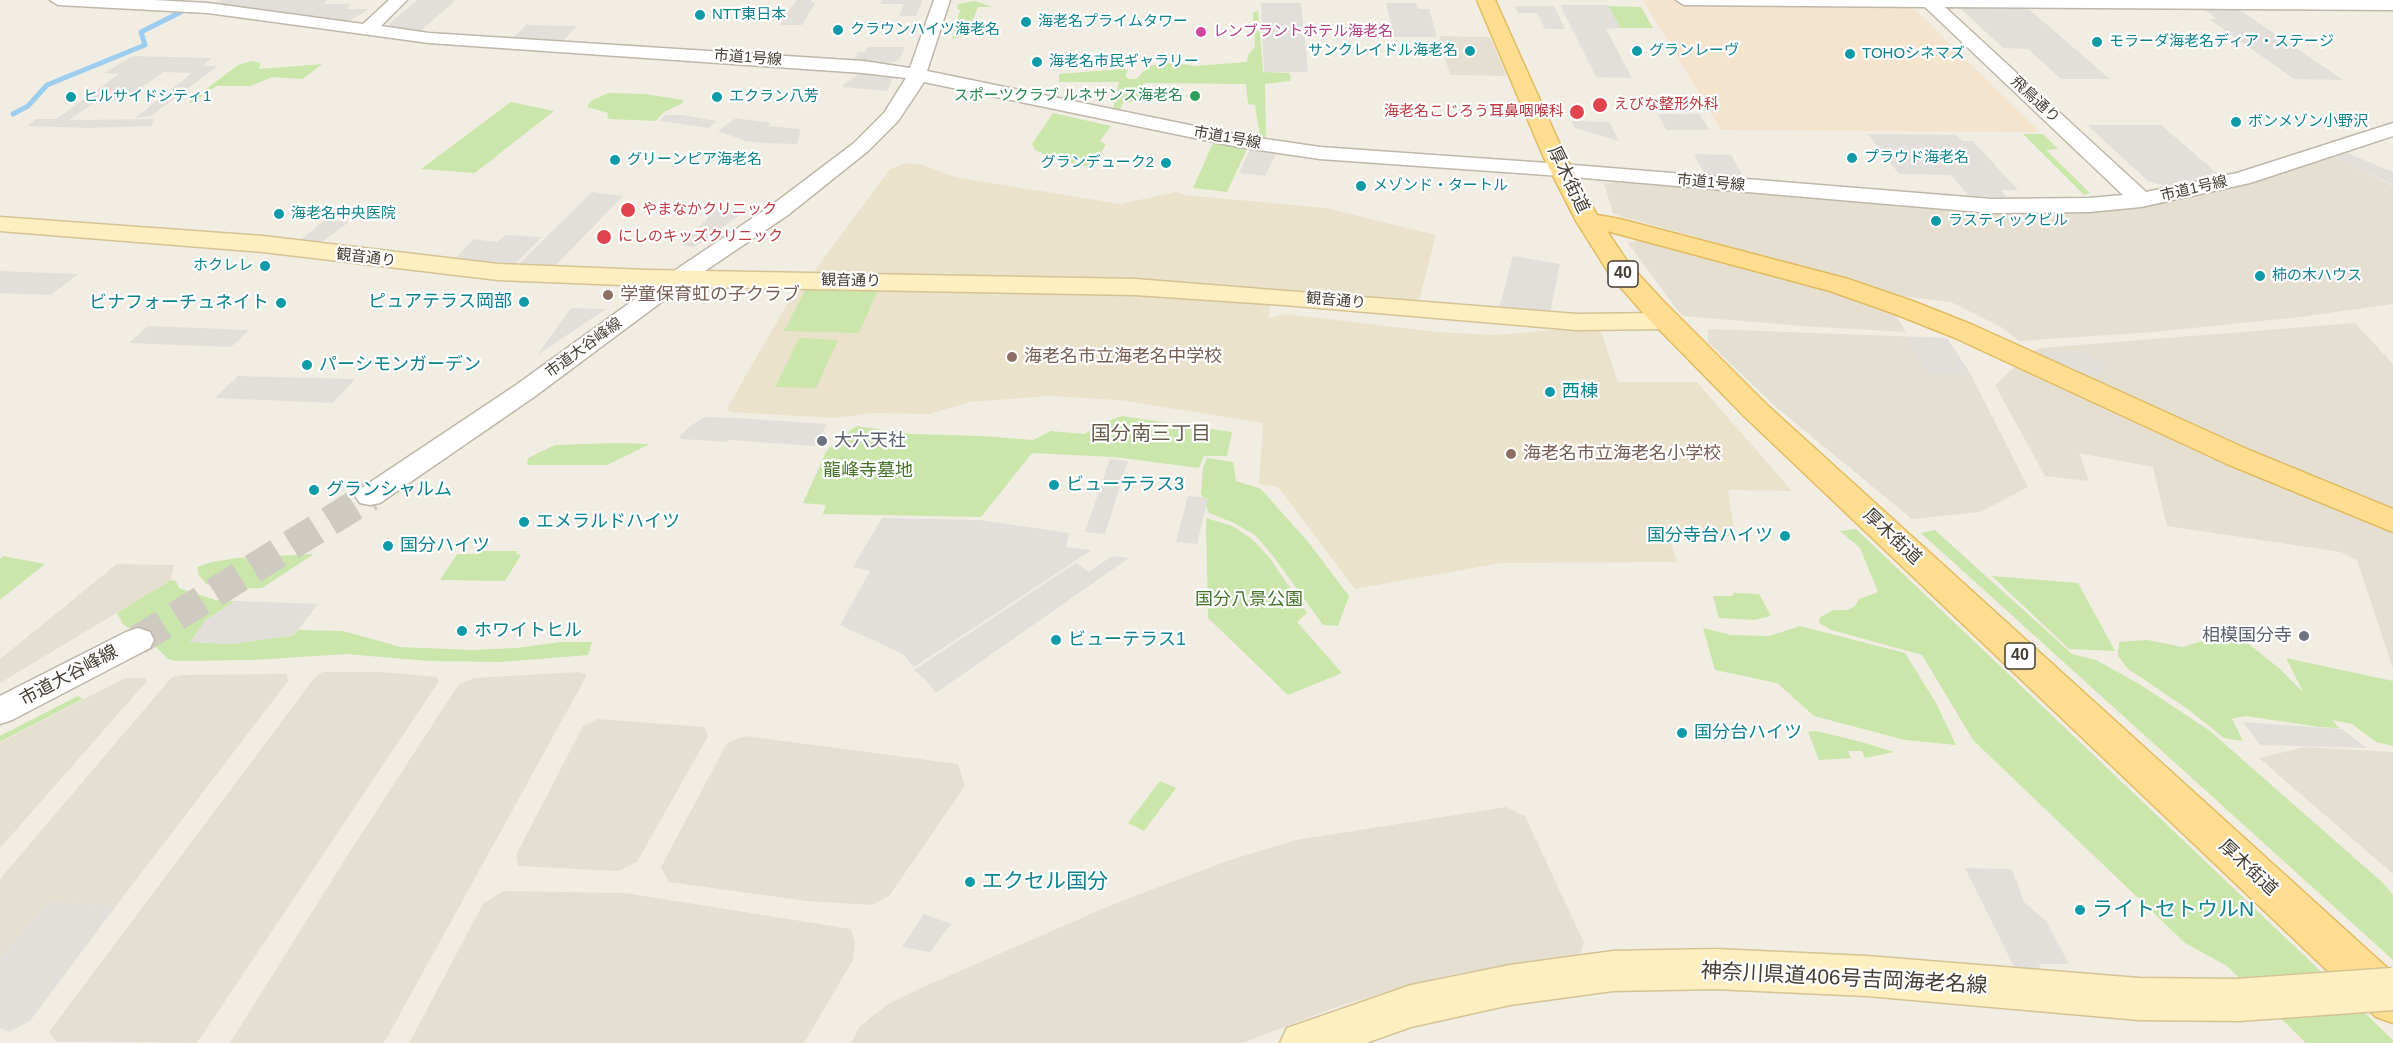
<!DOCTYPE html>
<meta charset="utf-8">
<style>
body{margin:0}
canvas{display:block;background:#f1ede3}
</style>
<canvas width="2393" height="1043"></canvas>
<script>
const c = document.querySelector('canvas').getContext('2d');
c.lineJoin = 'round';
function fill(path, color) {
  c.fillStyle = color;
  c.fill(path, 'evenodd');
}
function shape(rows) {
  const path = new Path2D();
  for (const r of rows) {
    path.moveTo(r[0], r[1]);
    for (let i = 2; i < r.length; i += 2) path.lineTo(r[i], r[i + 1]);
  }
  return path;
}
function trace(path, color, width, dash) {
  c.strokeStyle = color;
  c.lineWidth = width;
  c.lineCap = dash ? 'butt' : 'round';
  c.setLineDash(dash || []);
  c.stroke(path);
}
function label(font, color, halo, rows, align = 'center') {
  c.font = font + ' Helvetica,"Noto Sans JP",sans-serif';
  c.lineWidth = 4.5;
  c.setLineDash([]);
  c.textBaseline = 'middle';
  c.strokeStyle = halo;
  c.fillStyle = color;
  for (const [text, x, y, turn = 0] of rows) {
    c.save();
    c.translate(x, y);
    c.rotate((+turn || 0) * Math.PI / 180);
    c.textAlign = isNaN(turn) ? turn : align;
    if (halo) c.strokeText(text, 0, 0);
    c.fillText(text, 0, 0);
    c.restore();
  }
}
const residential = shape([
 [1439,36,1490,37,1507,76,1450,75],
 [2333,156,2393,186,2393,304,2300,317,2154,332,2019,341,2001,327,1951,302,1898,296,1848,279,1620,216,1613,213,1604,184,1615,182,1979,211,2118,210,2188,196],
 [1639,240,1836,293,1894,313,1906,332,1802,326,1682,316,1628,243],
 [2355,323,2393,364,2393,514,2026,354,2041,348],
 [1708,329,1947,338,1971,375,2028,487,1980,512,1912,519,1776,407,1708,342],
 [2015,367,2393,527,2393,669,2357,560,2341,552,2167,526,2153,467,2079,453,2089,481,2045,476,1995,385],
 [117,564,174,565,171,580,0,683,0,659],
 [323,672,381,672,436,677,439,681,197,1043,55,1041,49,1032,315,677],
 [579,672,587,675,384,1043,230,1043,347,856,459,684,474,678],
 [287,674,288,681,116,906,48,902,0,959,0,879,171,678,181,675],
 [125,678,145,678,147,681,0,848,0,743],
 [598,719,704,727,708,736,637,862,618,871,518,866,516,855,583,726],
 [745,736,958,764,965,786,889,896,872,905,807,901,669,882,661,867,727,743],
 [2305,747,2393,752,2393,874,2259,758],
 [1506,807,1525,816,1584,943,1579,958,1528,962,1453,974,1342,1005,1242,1043,851,1043,860,1026,888,1004,923,987,1114,904,1227,861,1296,840],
 [503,891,625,893,851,929,855,941,853,960,804,1043,409,1043,483,904]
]);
const commercial = shape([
 [1643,0,1905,0,2040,132,1721,130]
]);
const education = shape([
 [906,163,923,165,955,177,1120,204,1176,192,1185,195,1326,208,1436,235,1419,301,1031,278,813,273,890,169],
 [800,282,1130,290,1270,301,1269,318,1286,314,1436,332,1495,335,1599,326,1618,382,1697,382,1792,491,1728,490,1735,536,1669,536,1677,562,1501,563,1355,589,1278,487,1259,484,1263,423,1119,400,1049,396,970,402,929,414,872,413,835,418,730,412,727,408]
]);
const green = shape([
 [975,1,992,7,978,7,967,35,952,39,960,10,957,9,958,4],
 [1608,6,1641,7,1653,28,1620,28],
 [1258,11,1263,72,1289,73,1291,77,1290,81,1265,84,1266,136,1263,138,1260,137,1255,105,1248,104,1246,84,1147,83,1143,84,1141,101,1123,103,1119,111,1113,110,1119,82,1059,82,1059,74,1123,69,1128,70,1125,76,1129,79,1136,79,1149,66,1172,62,1194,66,1247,62,1248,55,1255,47,1253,12],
 [252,61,260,63,259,69,322,64,303,79,272,77,250,86,216,86,197,100,191,103,189,102,238,65],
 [608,93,645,94,683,100,683,103,664,112,656,121,610,119,607,117,608,113,587,107,591,101],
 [511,102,554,111,475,173,421,169],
 [1053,113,1111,126,1100,141,1106,144,1093,168,1055,159,1035,150,1032,144],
 [2023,134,2043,134,2058,149,2046,150,2090,193,2084,195],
 [1213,143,1247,149,1227,192,1193,188],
 [807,286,879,287,859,333,784,331],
 [799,338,838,340,816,388,775,387],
 [1122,416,1232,432,1227,456,1204,456,1199,468,1114,457,1032,453,981,517,823,514,826,505,803,503,827,450,856,426,913,434,983,436,1033,440,1051,431,1084,434,1105,422],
 [616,443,650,444,607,465,527,465,528,458,555,445],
 [1207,458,1233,462,1236,481,1261,489,1309,543,1349,596,1338,626,1323,625,1273,556,1255,535,1234,523,1209,513,1201,493,1203,467],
 [1206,518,1232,526,1251,538,1269,557,1307,613,1297,622,1342,673,1288,695,1208,618],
 [1856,529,2393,1040,2393,1043,2306,1043,2227,966,2185,943,1973,740,1922,655,1832,630,1819,623,1820,617,1834,610,1848,610,1855,606,1859,599,1878,592,1860,548,1840,531],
 [1935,530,2072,654,2096,660,2141,685,2210,731,2382,882,2393,895,2393,960,1921,533],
 [480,551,517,551,516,554,521,555,505,581,440,580,457,554,478,554],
 [314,554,262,588,229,589,206,584,199,575,197,567,212,562,237,558],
 [3,556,45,564,0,600,0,559],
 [1992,576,2078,583,2115,651,2069,649],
 [171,580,176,581,179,588,190,592,216,600,235,601,206,620,190,642,232,644,294,635,298,630,343,631,401,647,471,650,516,648,560,642,592,642,588,655,502,662,428,661,346,654,253,660,175,661,168,659,155,646,123,624,117,613],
 [1733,593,1759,594,1771,616,1754,620,1719,618,1713,596,1733,596],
 [1800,626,1905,653,1936,703,1956,745,1905,740,1814,716,1777,683,1715,670,1703,628,1731,635,1769,636],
 [2212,638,2244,640,2280,669,2303,692,2286,658,2393,681,2393,746,2376,742,2352,724,2332,720,2339,728,2320,727,2245,716,2232,719,2243,741,2224,738,2189,710,2127,668,2118,656,2119,642,2147,640,2183,647],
 [78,696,83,699,0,742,0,736],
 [1816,731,1862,742,1894,752,1865,758,1862,751,1848,751,1851,758,1819,760,1808,732],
 [1160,781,1176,788,1144,831,1128,823]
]);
const parking = shape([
 [221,0,327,0,323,4,351,4,346,9,369,9,351,20,335,21,214,5],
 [417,0,456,0,418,33,391,31,389,24],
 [796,0,812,0,811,2,815,3,802,25,780,25],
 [882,0,923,0,916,16,899,16,904,4,880,4],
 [1261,3,1301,3,1308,72,1264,72],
 [1386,3,1416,3,1418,9,1429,9,1437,37,1394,37],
 [1560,5,1608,5,1620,28,1606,29,1632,78,1596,77],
 [2024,5,2110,79,2061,79,2028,49,2003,48,1962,10,1966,6],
 [1515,6,1554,6,1565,29,1545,29,1537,13,1518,13],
 [2201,7,2237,8,2343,80,2294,79,2209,19,2217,19],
 [526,25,577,26,561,43,509,41],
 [868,47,905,47,899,60,888,63,854,60,858,52,865,52],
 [133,56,212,58,203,66,218,66,151,116,135,118,192,73,163,72,122,101,97,101,69,120,154,119,151,126,89,128,27,126,36,119,56,119,119,74,104,73],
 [861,72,870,74,894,75,887,91,841,87],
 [1658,114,1700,114,1709,130,1666,130],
 [665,115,682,115,717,121,709,128,660,121],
 [736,118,770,123,768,126,800,129,799,137,797,144,763,143,746,141,718,131],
 [1571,121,1609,122,1619,141,1575,128],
 [2087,125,2161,125,2218,174,2167,186,2149,182],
 [1868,134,1957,135,1962,141,1973,141,2018,190,2001,190,2006,197,1969,196,1951,175,1899,174],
 [1250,150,1276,154,1265,176,1239,173],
 [2345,152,2393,172,2393,185,2333,156],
 [1694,154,1731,155,1746,180,1706,177],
 [592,192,623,196,550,271,518,265],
 [716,209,746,211,694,247,682,245],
 [325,220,349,222,315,247,295,244],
 [506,235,542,237,510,269,457,257,473,239,497,242],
 [1513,256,1560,264,1550,313,1499,308],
 [0,271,78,274,51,295,0,293],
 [571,308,606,309,537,355],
 [148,326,249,330,231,347,129,343],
 [1906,337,1947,338,1971,375,1928,374],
 [2084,350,2099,361,2105,360,2105,369,2092,380,2039,356,2043,352],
 [238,376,351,379,355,379,333,403,215,398],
 [705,417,736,418,827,424,815,446,729,440,727,442,681,439,680,436,690,426],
 [1110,459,1128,461,1105,534,1085,532],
 [1188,496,1208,498,1197,544,1176,542],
 [882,518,980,520,1069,533,1066,547,1092,550,914,667,903,654,840,625,870,571,853,567],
 [1112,556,1129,558,936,693,925,679,914,670,1076,563,1089,572],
 [235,601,318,604,294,635,232,644,190,642,206,620],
 [2243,722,2342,729,2367,748,2260,745],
 [1965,868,2012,869,2024,902,2046,921,2069,964,2039,964,2041,972,2016,971],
 [48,902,116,906,30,1021,9,1032,0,1028,0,959],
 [924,914,951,924,930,952,902,947]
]);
const stream = shape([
 [13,114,28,106,47,85,145,45,141,32,181,12]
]);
const tertiaryTunnel = shape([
 [138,640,370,496]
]);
const tertiary = shape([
 [50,0,154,0,208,3,363,24,389,0,407,0,381,26,429,33,863,61,910,68,934,0,950,0,927,71,1238,135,1320,147,1561,164,1992,199,2089,198,2123,195,1925,7,1684,5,1676,0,2393,0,2393,10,1945,7,2146,192,2237,173,2393,123,2393,136,2250,183,2141,207,2089,212,1992,213,1561,176,1320,159,1238,147,924,82,898,121,868,151,788,215,687,283,534,397,380,503,370,505,360,503,355,496,360,489,516,385,671,273,772,205,854,143,884,113,906,78,863,73,429,43,208,13,58,5,50,0],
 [138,628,150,632,154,640,150,648,12,720,0,724,0,696,126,632,138,628]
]);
const secondary = shape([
 [0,217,263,236,498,264,647,270,1135,279,1577,314,1667,313,1677,315,1681,321,1677,327,1667,329,1577,330,1284,305,1135,295,647,286,498,280,263,252,0,231,0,217],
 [1715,949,1867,956,2139,978,2238,979,2254,985,2261,1000,2254,1015,2238,1021,2139,1020,1867,996,1715,989,1613,991,1510,1005,1411,1027,1366,1043,1280,1043,1287,1028,1411,985,1510,965,1613,951,1715,949]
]);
const primary = shape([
 [1477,0,1495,0,1566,158,1597,215,1620,219,1848,279,1915,302,1973,325,2249,450,2393,509,2393,532,2227,464,1953,337,1895,314,1830,291,1607,231,1629,264,1664,302,1766,404,2393,973,2393,1023,2376,1017,1744,416,1644,314,1610,275,1576,221,1544,158,1477,0]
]);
const secondaryBridge = shape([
 [2238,1000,2393,989]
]);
const markers = [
 [700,15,6,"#0f9aa8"],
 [1026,22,6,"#0f9aa8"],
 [838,30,6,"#0f9aa8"],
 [1201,32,6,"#d1479c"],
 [2097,42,6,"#0f9aa8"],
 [1470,51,6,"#0f9aa8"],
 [1637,51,6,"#0f9aa8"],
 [1850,54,6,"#0f9aa8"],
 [1037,62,6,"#0f9aa8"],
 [1195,96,6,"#2e9e5b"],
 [71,97,6,"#0f9aa8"],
 [717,97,6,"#0f9aa8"],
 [1600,105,8,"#e0444e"],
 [1577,112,8,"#e0444e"],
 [2236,122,6,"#0f9aa8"],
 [1852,158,6,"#0f9aa8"],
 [615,160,6,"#0f9aa8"],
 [1166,163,6,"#0f9aa8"],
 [1361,186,6,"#0f9aa8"],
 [628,210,8,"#e0444e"],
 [279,214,6,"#0f9aa8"],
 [1936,221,6,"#0f9aa8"],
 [604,237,8,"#e0444e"],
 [265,266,6,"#0f9aa8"],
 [2260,276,6,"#0f9aa8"],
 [608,295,6,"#8d6e63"],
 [524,302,6,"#0f9aa8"],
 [281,303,6,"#0f9aa8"],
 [1012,357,6,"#8d6e63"],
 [307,365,6,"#0f9aa8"],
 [1550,392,6,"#0f9aa8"],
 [822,441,6,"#6b7280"],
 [1511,454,6,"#8d6e63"],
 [1054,485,6,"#0f9aa8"],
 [314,490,6,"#0f9aa8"],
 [524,522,6,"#0f9aa8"],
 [1785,536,6,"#0f9aa8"],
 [388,546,6,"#0f9aa8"],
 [462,631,6,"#0f9aa8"],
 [2304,636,6,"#6b7280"],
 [1056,640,6,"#0f9aa8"],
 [1682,733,6,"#0f9aa8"],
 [970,882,6,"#0f9aa8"],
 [2080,910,6,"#0f9aa8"]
];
const farCulturenames = [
 ["NTT東日本",712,15],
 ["海老名プライムタワー",1038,22],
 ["クラウンハイツ海老名",850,30],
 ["モラーダ海老名ディア・ステージ",2109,42],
 ["サンクレイドル海老名",1458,51,"right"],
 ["グランレーヴ",1649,51],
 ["TOHOシネマズ",1862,54],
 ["海老名市民ギャラリー",1049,62],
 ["ヒルサイドシティ1",83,97],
 ["エクラン八芳",729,97],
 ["ボンメゾン小野沢",2248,122],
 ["プラウド海老名",1864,158],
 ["グリーンピア海老名",627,160],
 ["グランデューク2",1154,163,"right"],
 ["メゾンド・タートル",1373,186],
 ["海老名中央医院",291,214],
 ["ラスティックビル",1948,221],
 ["ホクレレ",253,266,"right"],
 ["柿の木ハウス",2272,276]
];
const farHotelnames = [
 ["レンブラントホテル海老名",1213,32]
];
const farStreetnames = [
 ["市道1号線",748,58,4],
 ["飛鳥通り",2035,100,43],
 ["市道1号線",1227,138,10],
 ["市道1号線",1711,183,5],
 ["市道1号線",2194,189,-13],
 ["観音通り",366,258,7],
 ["観音通り",851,281,1],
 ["観音通り",1336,301,5],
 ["市道大谷峰線",584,348,-36]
];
const farLeisurenames = [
 ["スポーツクラブ ルネサンス海老名",1183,96]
];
const farHealthnames = [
 ["えびな整形外科",1614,105],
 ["海老名こじろう耳鼻咽喉科",1564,112,"right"],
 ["やまなかクリニック",642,210],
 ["にしのキッズクリニック",618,237]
];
const shields = [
 [1623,274,30],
 [2020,656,30]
];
const shieldNames = [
 ["40",1623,274],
 ["40",2020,656]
];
const streetNames = [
 ["厚木街道",1568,180,64],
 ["厚木街道",1892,537,43],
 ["市道大谷峰線",69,676,-28],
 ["厚木街道",2248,868,43]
];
const educationNames = [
 ["学童保育虹の子クラブ",620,295],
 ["海老名市立海老名中学校",1024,357],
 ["海老名市立海老名小学校",1523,454]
];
const cultureNames = [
 ["ピュアテラス岡部",512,302,"right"],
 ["ビナフォーチュネイト",269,303,"right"],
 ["パーシモンガーデン",319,365],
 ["西棟",1562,392],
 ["ビューテラス3",1066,485],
 ["グランシャルム",326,490],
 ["エメラルドハイツ",536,522],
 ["国分寺台ハイツ",1773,536,"right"],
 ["国分ハイツ",400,546],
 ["ホワイトヒル",474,631],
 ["ビューテラス1",1068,640],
 ["国分台ハイツ",1694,733]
];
const worshipNames = [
 ["大六天社",834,441],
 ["相模国分寺",2292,636,"right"]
];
const parkNames = [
 ["龍峰寺墓地",868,471],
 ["国分八景公園",1249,600]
];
const neighbourhoodNames = [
 ["国分南三丁目",1151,434]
];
const nearCulturenames = [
 ["エクセル国分",982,882],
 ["ライトセトウルN",2092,910]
];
const nearStreetnames = [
 ["神奈川県道406号吉岡海老名線",1844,979,3]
];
fill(residential, '#e5dfd1');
fill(commercial, '#f4e4cd');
fill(education, '#ebe2cc');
fill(green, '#cbe6ab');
fill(parking, '#e2dfdb');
trace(stream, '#9eceef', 5);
trace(tertiaryTunnel, '#cecac0', 30, [30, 15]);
trace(tertiary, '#bfb7a9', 3);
trace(secondary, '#d5c394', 3);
trace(primary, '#e2bb60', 3);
fill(tertiary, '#fff');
fill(secondary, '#feefc0');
fill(primary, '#fdde90');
trace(secondaryBridge, '#d5c394', 45, []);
trace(secondaryBridge, '#feefc0', 42);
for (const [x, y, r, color] of markers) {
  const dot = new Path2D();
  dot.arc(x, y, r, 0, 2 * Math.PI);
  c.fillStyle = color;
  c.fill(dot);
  trace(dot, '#fff', 2);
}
label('15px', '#0d838f', '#fff', farCulturenames, 'left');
label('15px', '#b23c85', '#fff', farHotelnames, 'left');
label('15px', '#433d33', '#fff', farStreetnames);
label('15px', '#27864d', '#fff', farLeisurenames, 'right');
label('15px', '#be3a42', '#fff', farHealthnames, 'left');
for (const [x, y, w] of shields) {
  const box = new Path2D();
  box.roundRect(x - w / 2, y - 13, w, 26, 4.5);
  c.fillStyle = '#fff';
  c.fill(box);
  trace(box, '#433d33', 1.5);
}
label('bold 16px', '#433d33', null, shieldNames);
label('18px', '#433d33', '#fff', streetNames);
label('18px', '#785e54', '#fff', educationNames, 'left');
label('18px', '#0d838f', '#fff', cultureNames, 'left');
label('18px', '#5b616d', '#fff', worshipNames, 'left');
label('18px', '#447428', '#fff', parkNames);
label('20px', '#665b4b', '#fff', neighbourhoodNames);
label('21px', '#0d838f', '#fff', nearCulturenames, 'left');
label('21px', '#433d33', '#fff', nearStreetnames);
</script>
